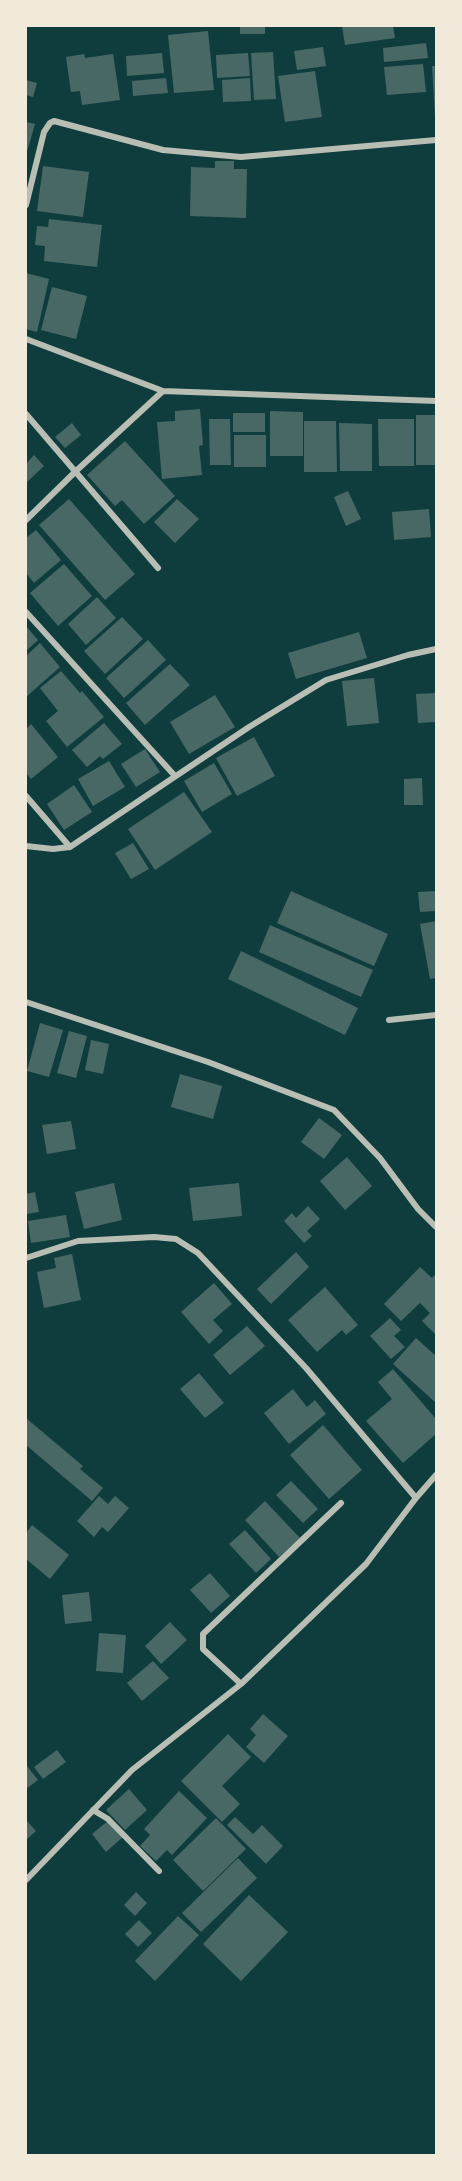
<!DOCTYPE html>
<style>
body{margin:0}
#map{position:relative;width:462px;height:2181px;overflow:hidden;background:#0f3d3e;font-family:Raleway,sans-serif}
canvas{display:block}
.frame{position:absolute;inset:0;border:27px solid #f1e9da;pointer-events:none}
</style>
<div id="map">
<canvas width="462" height="2181"></canvas>
<div class="frame"></div>
</div>
<script>
const c = document.querySelector('canvas').getContext('2d');
c.lineJoin = 'round';
function fill(path, color) {
  c.fillStyle = color;
  c.fill(path, 'evenodd');
}
function shape(rows) {
  const path = new Path2D();
  for (const r of rows) {
    path.moveTo(r[0], r[1]);
    for (let i = 2; i < r.length; i += 2) path.lineTo(r[i], r[i + 1]);
  }
  return path;
}
function trace(path, color, width, dash) {
  c.strokeStyle = color;
  c.lineWidth = width;
  c.lineCap = dash ? 'butt' : 'round';
  c.setLineDash(dash || []);
  c.stroke(path);
}
const building = shape([
 [240,26,265,26,265,34,240,34],
 [342,26,393,26,395,38,345,45],
 [208,31,214,90,174,93,168,35],
 [426,43,428,58,384,62,383,48],
 [323,47,326,66,297,70,294,51],
 [273,52,276,99,254,100,251,53],
 [162,53,164,73,127,76,126,56],
 [248,53,250,76,217,78,216,55],
 [84,54,85,58,113,54,120,100,82,105,80,91,71,92,66,57],
 [423,64,426,92,387,95,384,67],
 [432,66,436,66,436,117,435,117],
 [315,71,322,117,285,122,278,76],
 [166,78,168,93,133,96,132,81],
 [250,78,251,101,223,102,222,80],
 [26,80,37,83,33,97,26,95],
 [26,122,35,124,26,155],
 [215,161,234,161,234,169,247,169,246,218,190,216,191,167,215,168],
 [43,166,89,172,83,217,37,211],
 [49,219,102,225,97,267,44,261,45,246,35,245,37,226,48,227],
 [26,273,49,279,37,332,26,329],
 [52,287,87,296,76,339,41,330],
 [200,409,203,445,199,446,202,475,162,479,157,422,175,421,175,411],
 [270,411,303,412,303,456,270,456],
 [233,413,265,413,265,432,233,432],
 [416,415,436,415,436,465,416,465],
 [209,419,230,419,231,465,210,465],
 [378,419,414,419,414,466,379,466],
 [304,421,336,421,337,472,304,472],
 [72,423,81,435,65,448,55,437],
 [339,423,372,424,372,471,340,471],
 [234,435,266,435,266,467,234,467],
 [125,441,175,496,144,524,122,500,115,506,87,475],
 [34,455,44,466,26,483,26,464],
 [348,491,361,519,346,526,334,497],
 [69,499,135,574,105,600,39,525],
 [177,499,199,519,175,543,154,522],
 [429,509,431,537,394,540,392,512],
 [36,530,61,560,34,583,26,573,26,538],
 [64,564,92,596,58,626,30,593],
 [97,597,116,618,86,645,68,624],
 [122,617,143,639,105,674,84,651],
 [26,626,38,640,26,651],
 [359,632,367,658,296,679,288,653],
 [148,640,166,660,124,698,106,678],
 [40,643,60,667,26,697,26,656],
 [170,664,190,685,145,725,126,703],
 [61,671,80,693,82,691,104,717,67,747,46,721,58,711,40,688],
 [374,678,379,723,347,726,342,681],
 [436,693,436,722,418,723,416,694],
 [215,695,235,727,189,754,170,722],
 [104,723,122,744,103,759,100,756,87,767,72,750],
 [31,724,58,757,31,779,26,773,26,729],
 [254,737,275,776,237,796,216,758],
 [145,749,160,772,136,787,121,764],
 [109,761,125,787,93,806,78,779],
 [214,763,232,794,202,812,184,781],
 [422,778,423,805,404,805,404,779],
 [74,785,92,812,64,830,47,804],
 [184,792,212,832,155,870,128,829],
 [133,843,149,869,131,879,115,853],
 [291,891,388,934,374,966,277,923],
 [436,891,436,911,420,912,418,892],
 [436,921,436,978,430,979,420,924],
 [270,925,373,970,361,997,259,952],
 [241,951,358,1008,345,1035,228,979],
 [40,1023,63,1030,49,1077,27,1071],
 [69,1031,87,1036,76,1078,57,1073],
 [91,1040,109,1044,103,1074,85,1070],
 [180,1074,222,1086,213,1119,171,1107],
 [319,1118,342,1135,324,1159,301,1142],
 [71,1121,76,1149,47,1154,42,1125],
 [347,1157,372,1186,345,1210,320,1181],
 [114,1183,122,1220,84,1229,75,1192],
 [239,1183,242,1216,193,1221,189,1188],
 [35,1192,39,1212,26,1214,26,1194],
 [308,1206,320,1219,307,1231,312,1236,304,1243,284,1221,292,1213,296,1218],
 [66,1215,70,1237,31,1243,28,1221],
 [296,1252,309,1267,271,1304,257,1289],
 [72,1254,81,1300,44,1308,37,1272,56,1268,54,1258],
 [420,1267,432,1278,436,1274,436,1335,422,1321,430,1313,420,1303,401,1321,384,1304],
 [214,1283,232,1304,213,1320,223,1331,209,1344,181,1312],
 [325,1287,358,1325,346,1335,342,1330,317,1352,288,1320],
 [390,1318,401,1330,394,1336,405,1347,391,1359,370,1336],
 [247,1326,265,1346,230,1375,213,1355],
 [416,1338,436,1356,436,1403,393,1364],
 [393,1369,436,1419,436,1434,403,1463,366,1421,392,1399,378,1382],
 [199,1373,224,1403,205,1418,180,1389],
 [293,1389,307,1407,315,1400,326,1414,289,1444,264,1413],
 [26,1418,83,1466,80,1469,103,1488,92,1501,26,1445],
 [323,1425,362,1470,329,1499,290,1455],
 [291,1481,318,1509,303,1523,276,1495],
 [99,1496,108,1504,115,1496,129,1508,108,1532,102,1527,94,1537,77,1521],
 [265,1501,300,1538,279,1557,245,1520],
 [32,1525,69,1555,50,1579,26,1559,26,1533],
 [245,1530,271,1559,256,1573,229,1544],
 [210,1573,230,1596,211,1613,190,1590],
 [89,1592,92,1621,65,1624,62,1595],
 [170,1622,187,1640,161,1664,145,1646],
 [99,1633,126,1635,123,1673,96,1671],
 [153,1661,169,1678,142,1701,127,1683],
 [263,1714,288,1736,264,1763,246,1747,256,1735,250,1729],
 [228,1734,251,1757,222,1786,240,1804,222,1822,181,1781],
 [57,1750,66,1762,43,1779,34,1767],
 [27,1766,38,1780,26,1789,26,1767],
 [129,1789,147,1810,125,1830,106,1810],
 [179,1791,207,1818,172,1855,167,1850,156,1861,140,1846,150,1835,144,1829],
 [235,1817,253,1834,262,1825,283,1846,266,1864,227,1825],
 [216,1818,246,1849,203,1891,173,1860],
 [26,1820,36,1831,26,1840],
 [109,1820,123,1837,106,1852,92,1834],
 [238,1858,257,1878,201,1932,182,1913],
 [136,1892,147,1903,135,1916,124,1905],
 [249,1895,288,1932,241,1981,203,1944],
 [178,1916,199,1935,155,1981,135,1961],
 [139,1920,152,1933,138,1947,125,1934]
]);
const minor = shape([
 [26,205,44,132,50,123,54,121,163,150,241,157,436,140],
 [26,339,163,391],
 [26,414,158,568],
 [26,520,76,471,163,391,436,401],
 [26,612,175,776],
 [26,796,70,847],
 [26,846,53,849,70,847,249,727,326,680,408,655,436,649],
 [26,1002,208,1062,334,1110,380,1158,418,1209,436,1227],
 [389,1020,436,1015],
 [26,1258,78,1241,154,1237,176,1239,198,1253,306,1368,416,1498],
 [241,1684,203,1649,203,1634,341,1503],
 [93,1810,108,1819,159,1871],
 [26,1880,132,1770,241,1684,366,1564,416,1498,436,1475]
]);
fill(building, '#486865');
trace(minor, '#b8beb3', 6);
</script>
